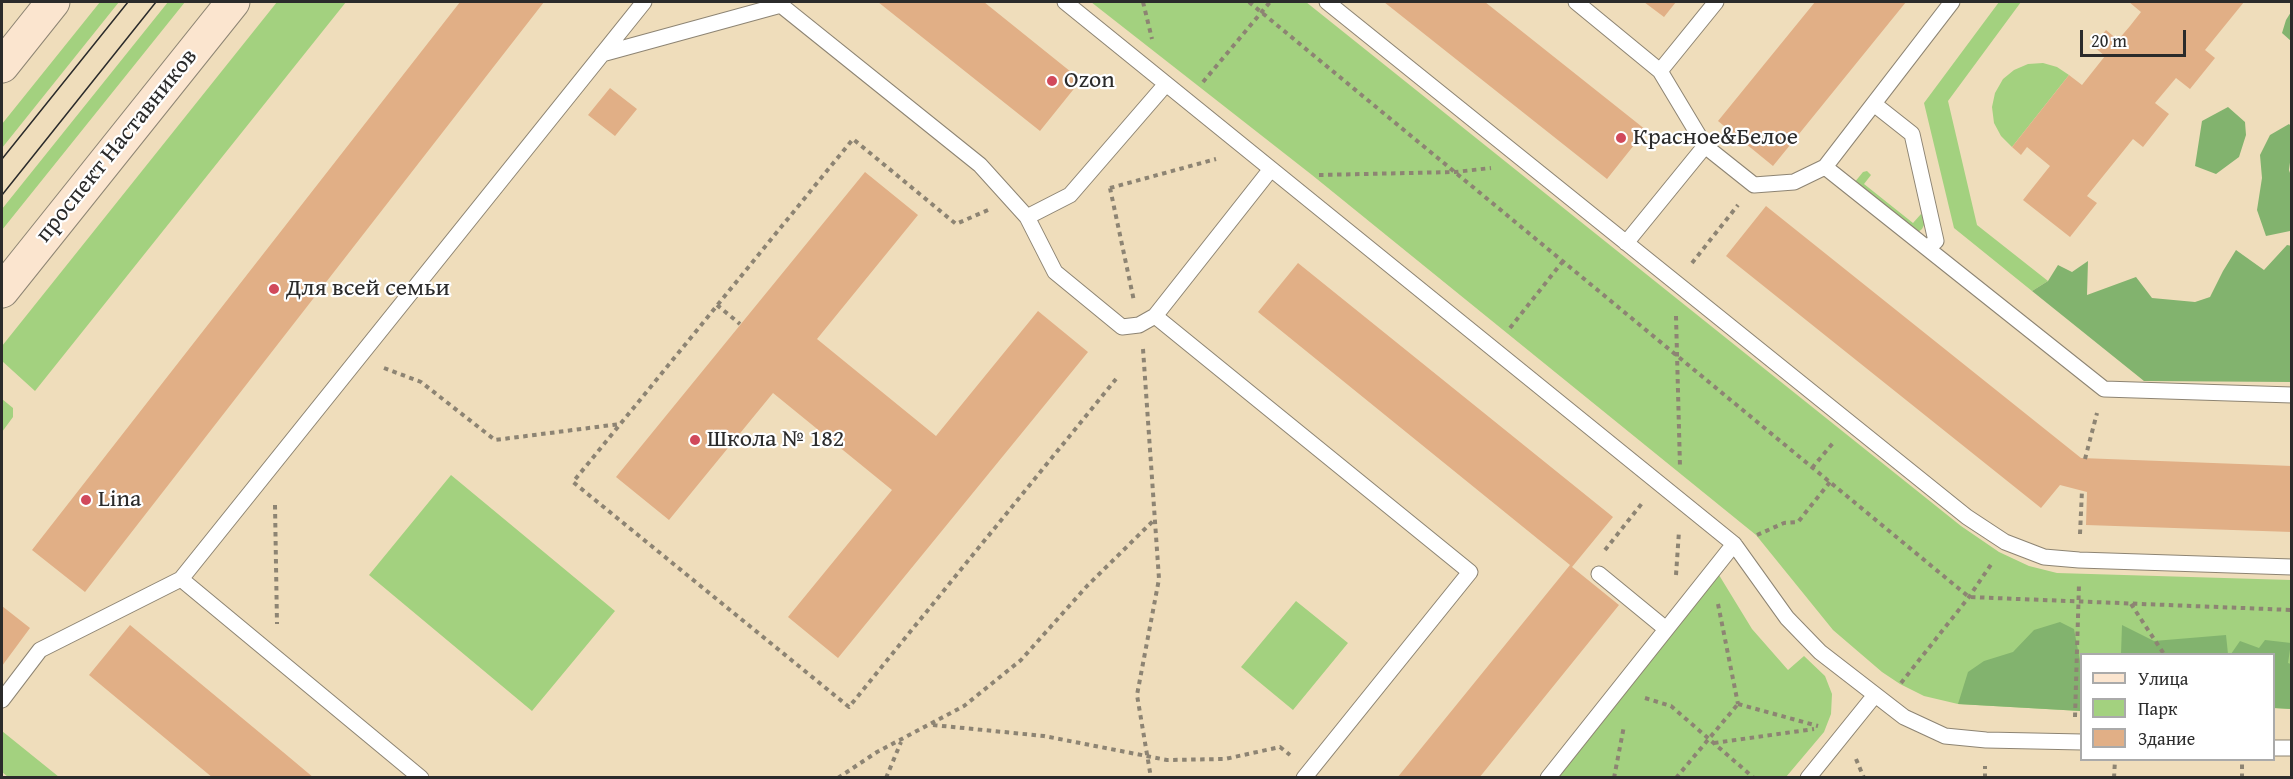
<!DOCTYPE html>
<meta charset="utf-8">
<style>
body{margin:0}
#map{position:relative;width:2293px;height:779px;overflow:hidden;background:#efddbb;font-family:"Gentium Book Plus",serif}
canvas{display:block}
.frame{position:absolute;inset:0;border:3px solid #2b2b2b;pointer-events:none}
.legend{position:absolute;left:2080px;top:653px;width:195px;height:108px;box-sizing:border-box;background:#fff;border:2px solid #aaa;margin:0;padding:8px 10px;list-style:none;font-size:18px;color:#2b2b2b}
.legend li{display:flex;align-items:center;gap:12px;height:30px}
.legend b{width:30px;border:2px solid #aaa}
.scale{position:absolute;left:2080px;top:30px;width:106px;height:27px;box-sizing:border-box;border:3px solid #2b2b2b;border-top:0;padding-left:8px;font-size:18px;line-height:21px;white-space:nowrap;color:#2b2b2b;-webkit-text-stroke:4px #fff;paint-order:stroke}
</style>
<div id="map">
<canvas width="2293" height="779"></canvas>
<div class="frame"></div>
<ul class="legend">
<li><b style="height:8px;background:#fbe5cf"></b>Улица</li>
<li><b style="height:16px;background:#a3d17f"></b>Парк</li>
<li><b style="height:16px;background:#e1af86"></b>Здание</li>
</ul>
<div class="scale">20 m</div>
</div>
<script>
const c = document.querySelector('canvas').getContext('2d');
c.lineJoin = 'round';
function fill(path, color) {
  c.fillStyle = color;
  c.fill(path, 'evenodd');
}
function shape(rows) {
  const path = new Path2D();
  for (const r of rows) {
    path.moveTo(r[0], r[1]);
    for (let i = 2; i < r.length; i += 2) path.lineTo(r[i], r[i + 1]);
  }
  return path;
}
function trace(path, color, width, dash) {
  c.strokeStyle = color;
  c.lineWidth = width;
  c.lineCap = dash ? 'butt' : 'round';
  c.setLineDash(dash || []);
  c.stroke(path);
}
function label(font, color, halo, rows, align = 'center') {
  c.font = font + ' "Gentium Book Plus",serif';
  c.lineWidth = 4.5;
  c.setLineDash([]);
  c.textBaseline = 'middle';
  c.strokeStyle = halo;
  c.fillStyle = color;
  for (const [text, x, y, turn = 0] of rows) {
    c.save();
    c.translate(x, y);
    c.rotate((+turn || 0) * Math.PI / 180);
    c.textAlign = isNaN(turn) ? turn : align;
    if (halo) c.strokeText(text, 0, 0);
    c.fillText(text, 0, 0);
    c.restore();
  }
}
const green = shape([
 [100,2,119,2,2,148,2,124],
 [168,2,185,2,2,230,2,209],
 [277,2,346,2,35,391,2,361,2,346],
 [1091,2,1306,2,1961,526,1999,552,2029,566,2057,573,2291,580,2291,709,2274,708,2274,654,2082,654,2081,711,1958,704,1924,696,1900,684,1882,672,1833,630,1756,535,1312,175],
 [1999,2,2021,2,1948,101,1977,225,2048,281,2032,291,1954,228,1924,103],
 [2043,63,2057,67,2069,75,2012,147,2001,136,1994,123,1992,107,1995,93,2003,79,2014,70,2028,64],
 [1867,171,1871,175,1864,184,1913,223,1921,214,1925,217,1926,221,1922,229,1917,233,1854,183,1863,172],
 [2,399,13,408,13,417,2,432],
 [451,475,615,611,532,711,369,575],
 [1719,575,1752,629,1788,670,1804,656,1825,676,1832,694,1831,714,1824,732,1786,777,1558,778],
 [1296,601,1348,643,1293,710,1241,667],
 [2,731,59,777,8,777,2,772]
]);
const forest = shape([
 [2291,12,2291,41,2282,33,2286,20],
 [2228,107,2245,122,2246,135,2239,157,2216,174,2195,166,2202,121],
 [2289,124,2292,127,2291,155,2289,170,2292,179,2291,228,2290,231,2266,236,2257,210,2262,178,2260,155,2270,135],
 [2287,245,2292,246,2291,382,2144,381,2032,291,2048,281,2058,265,2072,272,2088,261,2087,295,2136,277,2152,298,2195,302,2210,297,2223,271,2236,250,2264,270],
 [2060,622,2074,629,2080,661,2081,661,2081,711,1958,704,1968,672,1984,661,2013,652,2034,630],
 [2122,625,2154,641,2226,635,2228,654,2121,654],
 [2265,640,2291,643,2288,663,2291,664,2291,709,2274,708,2274,654,2231,654,2240,641,2259,648]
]);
const building = shape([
 [460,2,544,2,85,592,32,550],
 [878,2,984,2,1081,80,1040,131],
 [1384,2,1485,2,1646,130,1607,179],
 [1644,2,1676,2,1664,17],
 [1815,2,1906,2,1773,166,1718,121],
 [2129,2,2244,2,2205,50,2215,58,2190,89,2176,78,2155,103,2169,114,2143,147,2133,139,2087,196,2097,203,2070,237,2023,200,2050,166,2027,147,2021,155,2012,147,2069,75,2082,85,2105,56,2093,46,2106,30,2118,40,2130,26,2141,12],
 [610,88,637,109,615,136,588,115],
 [865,172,918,215,817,339,936,436,1038,311,1088,352,838,658,788,617,892,490,773,393,669,520,616,477],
 [1766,206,2081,458,2292,466,2292,532,2086,525,2087,492,2060,485,2041,508,1726,256],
 [1298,263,1613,517,1572,567,1619,605,1479,778,1397,778,1570,565,1258,312],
 [2,606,30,628,2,666],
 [130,625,283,752,314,778,213,778,89,675]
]);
const path = shape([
 [1143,2,1152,39],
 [1249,2,1969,597,2292,610],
 [1203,82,1270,2],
 [1319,175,1455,172,1491,168],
 [1110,188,1134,301],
 [1110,188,1216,159],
 [988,210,956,224,853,139,573,482,849,707,1116,379],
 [1692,263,1738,205],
 [717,305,740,324],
 [1676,316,1680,467],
 [1510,328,1563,261],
 [1143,349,1159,579,1137,695,1151,778],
 [384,368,421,382,495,440,620,424],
 [2085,459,2097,413],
 [1812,468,1833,443],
 [275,505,277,624],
 [2080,534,2082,490],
 [1757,535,1784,523,1798,522,1830,482],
 [1605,550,1643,502],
 [1676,575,1679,531],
 [1718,604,1738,704],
 [2131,604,2164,654],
 [1901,683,1969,597,1992,563],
 [1645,698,1671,706,1754,778],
 [1738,704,1818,726],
 [2075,717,2079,584],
 [933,725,1044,736,1167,760,1225,759,1280,747,1290,755],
 [1714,743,1814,729],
 [1856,759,1864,778],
 [838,778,877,752,964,706,1021,660,1087,586,1155,519],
 [886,778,901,742],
 [1614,778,1624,726],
 [1676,778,1738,704],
 [1985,778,1985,766],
 [2114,778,2115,760],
 [2242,778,2242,760]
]);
const service = shape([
 [777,2,980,165,1027,217,1055,272,1122,327,1139,325,1155,316,1271,169],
 [1065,2,1734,544,1787,618,1820,652,1904,717,1945,736,1986,740,2082,742],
 [1327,2,1967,517,2005,542,2044,557,2079,560,2292,567],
 [1576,2,1660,71,1705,146,1754,185,1794,182,1825,167,2104,389,2292,395],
 [602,54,781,5],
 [1660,71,1716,2],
 [1874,104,1912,134,1936,241,1927,248],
 [1825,167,1952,2],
 [1027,217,1070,195,1166,84],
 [1626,243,1705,146],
 [1155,316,1470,572,1304,778],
 [1599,574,1666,629],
 [181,579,421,778],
 [2,700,40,650,181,579,644,2],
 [2274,748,2292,748],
 [1548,778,1734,544],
 [1808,778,1875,695]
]);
const secondary = shape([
 [2,66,53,2],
 [2,291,233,2]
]);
const tram = shape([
 [2,159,128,2],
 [2,195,156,2]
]);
const markers = [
 [1052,81,6,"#d1495b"],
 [1621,138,6,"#d1495b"],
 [274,289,6,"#d1495b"],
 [695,440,6,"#d1495b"],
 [86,500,6,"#d1495b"]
];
const poiNames = [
 ["Ozon",1064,81],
 ["Красное&Белое",1633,138],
 ["Для всей семьи",286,289],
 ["Школа № 182",707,440],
 ["Lina",98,500]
];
const streetNames = [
 ["проспект Наставников",117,146,-51]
];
fill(green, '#a3d17f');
fill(forest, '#82b36e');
fill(building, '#e1af86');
trace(service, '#8d8473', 17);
trace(secondary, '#8d8473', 35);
trace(path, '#8d8473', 4, [4.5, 4.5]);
trace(service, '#fff', 15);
trace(secondary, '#fbe5cf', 33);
trace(tram, '#2b2b2b', 1.5);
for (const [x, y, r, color] of markers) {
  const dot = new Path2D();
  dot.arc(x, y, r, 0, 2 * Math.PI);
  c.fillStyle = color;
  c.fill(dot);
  trace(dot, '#fff', 2);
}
label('24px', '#2b2b2b', '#fff', poiNames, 'left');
label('24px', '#2b2b2b', '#fff', streetNames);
</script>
